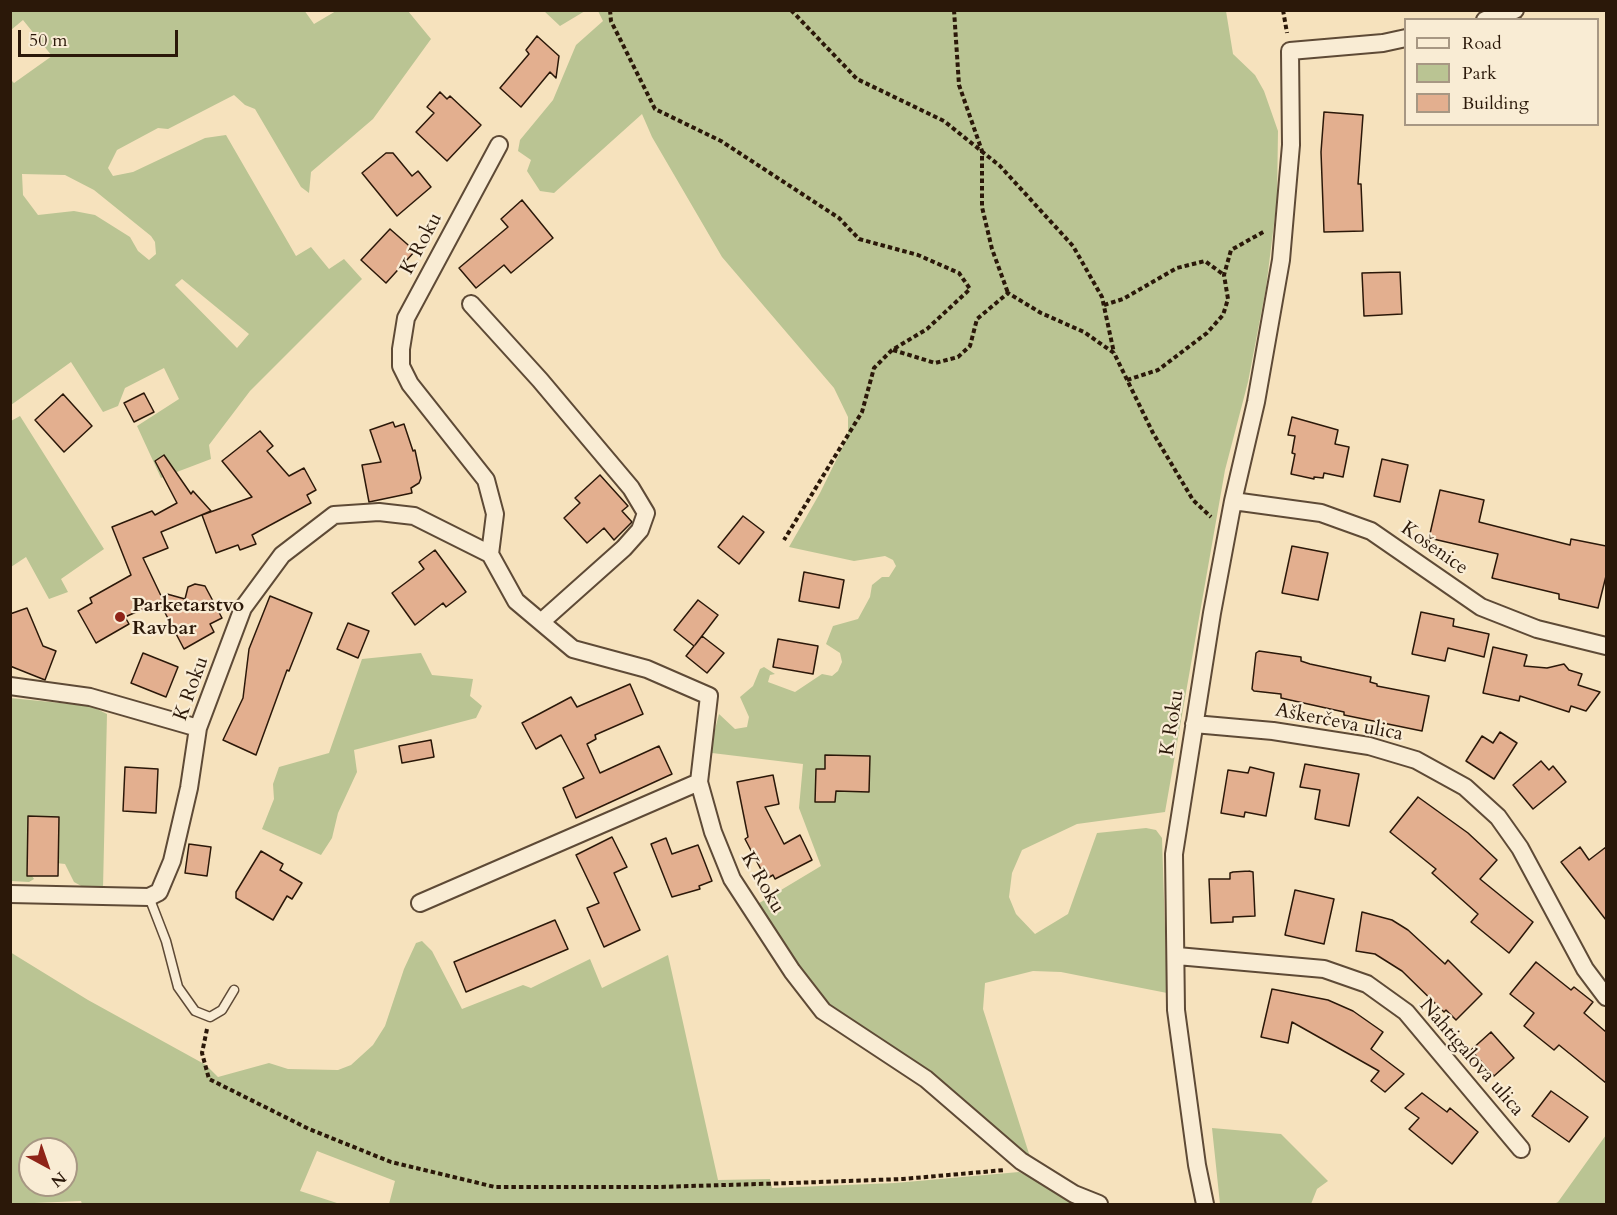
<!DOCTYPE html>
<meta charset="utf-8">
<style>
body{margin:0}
#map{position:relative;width:1617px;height:1215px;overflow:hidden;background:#f6e2bd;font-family:Cardo,serif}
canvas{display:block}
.frame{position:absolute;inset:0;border:12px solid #2b1809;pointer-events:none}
.legend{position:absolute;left:1404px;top:18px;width:195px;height:108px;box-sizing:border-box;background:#f9ecd4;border:2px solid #a79783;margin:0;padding:8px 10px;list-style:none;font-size:18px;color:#2b1809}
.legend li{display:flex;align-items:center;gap:12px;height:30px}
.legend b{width:30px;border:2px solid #a79783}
.north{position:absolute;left:18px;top:1137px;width:60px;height:60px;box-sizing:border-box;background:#f9ecd4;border:2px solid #a79783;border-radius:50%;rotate:140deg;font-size:16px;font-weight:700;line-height:24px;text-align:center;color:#2b1809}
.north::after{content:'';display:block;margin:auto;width:21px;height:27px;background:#8f2418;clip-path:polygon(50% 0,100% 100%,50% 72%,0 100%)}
.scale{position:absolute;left:18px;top:30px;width:160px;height:27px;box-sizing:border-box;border:3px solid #2b1809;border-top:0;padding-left:8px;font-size:18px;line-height:21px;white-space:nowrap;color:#2b1809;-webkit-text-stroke:4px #f9ecd4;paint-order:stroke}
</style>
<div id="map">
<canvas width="1617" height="1215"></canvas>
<div class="frame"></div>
<ul class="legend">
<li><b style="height:8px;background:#f9ecd4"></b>Road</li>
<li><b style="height:16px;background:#bac493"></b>Park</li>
<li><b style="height:16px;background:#e3af8f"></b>Building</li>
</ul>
<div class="north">N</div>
<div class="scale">50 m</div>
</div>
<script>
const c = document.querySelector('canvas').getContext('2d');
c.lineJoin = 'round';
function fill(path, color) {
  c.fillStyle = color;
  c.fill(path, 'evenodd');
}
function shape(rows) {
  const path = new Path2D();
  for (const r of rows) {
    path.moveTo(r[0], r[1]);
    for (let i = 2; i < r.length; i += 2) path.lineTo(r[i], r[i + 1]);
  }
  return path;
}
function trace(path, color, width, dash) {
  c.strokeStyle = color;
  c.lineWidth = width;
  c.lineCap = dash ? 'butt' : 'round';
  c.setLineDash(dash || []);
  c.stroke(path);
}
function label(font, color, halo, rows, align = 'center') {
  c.font = font + ' Cardo,serif';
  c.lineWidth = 4.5;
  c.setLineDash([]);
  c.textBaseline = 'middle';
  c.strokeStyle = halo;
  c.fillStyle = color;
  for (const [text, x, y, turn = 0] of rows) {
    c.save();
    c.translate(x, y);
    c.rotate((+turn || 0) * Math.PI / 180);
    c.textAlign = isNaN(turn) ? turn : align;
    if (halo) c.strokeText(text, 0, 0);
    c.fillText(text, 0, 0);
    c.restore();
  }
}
const green = shape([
 [304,10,314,24,336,11,408,11,431,39,373,119,311,172,309,193,301,187,255,109,245,105,234,95,168,129,158,128,117,150,108,168,113,176,133,172,205,138,226,135,296,256,311,247,329,269,344,259,362,279,250,391,209,445,211,459,161,478,137,426,179,399,164,368,125,388,118,406,103,412,71,362,11,405,10,79,14,83,52,56,23,20,11,30,11,11],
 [22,174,65,175,94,190,151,236,155,242,156,254,149,260,138,251,130,237,95,215,74,211,38,215,23,195],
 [182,279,249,334,237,348,175,285],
 [544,11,585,11,560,26],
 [598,11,1226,11,1233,54,1255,75,1264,91,1278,131,1277,200,1266,288,1248,382,1225,470,1165,812,1077,824,1022,850,1012,873,1009,897,1016,914,1035,934,1068,914,1097,833,1146,828,1156,830,1162,838,1167,993,1061,972,1033,971,985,983,983,1009,1031,1160,817,995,756,905,821,866,799,808,803,764,712,753,712,741,719,714,735,729,747,727,749,717,740,697,753,686,760,669,764,667,775,674,770,675,768,682,795,692,822,674,832,676,838,671,842,662,840,653,826,644,833,626,858,619,870,597,872,585,882,577,889,577,896,566,893,560,885,556,854,561,789,547,820,493,848,436,848,417,834,388,722,257,652,137,642,114,554,193,540,191,527,171,531,160,518,151,520,140,553,100,576,45,603,21],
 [20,416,104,549,61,579,68,592,49,599,26,557,11,567,11,421],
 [421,653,432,675,473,679,470,696,482,706,476,718,354,750,357,772,338,813,332,838,321,855,262,829,274,799,273,784,279,767,329,753,362,659],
 [10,698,91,706,107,714,103,888,85,888,74,882,65,864,27,860,28,870,34,879,29,882,11,881],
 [422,941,432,951,462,1009,523,985,531,988,590,959,602,988,668,955,718,1180,770,1179,772,1188,895,1183,1019,1172,1086,1204,389,1204,395,1181,317,1151,300,1191,340,1204,82,1204,81,1201,11,1204,10,952,88,1000,206,1065,218,1077,269,1063,288,1069,338,1070,351,1065,373,1045,385,1026,404,969,416,943],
 [30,1149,66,1149,66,1185,30,1185],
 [1212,1128,1281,1134,1328,1181,1317,1189,1311,1204,1220,1204],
 [1606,1135,1606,1204,1554,1204,1558,1202]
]);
const building = shape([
 [537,36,559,56,556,78,550,72,521,107,500,88,529,54,526,50,537,36],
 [440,92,447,99,450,96,481,125,447,161,416,132,434,113,427,107,440,92],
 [1324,112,1363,115,1358,184,1361,184,1363,231,1324,232,1321,152,1324,112],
 [386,153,393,153,412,176,418,171,431,187,397,216,362,173,386,153],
 [522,200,553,238,511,273,504,265,476,288,459,268,508,227,501,219,522,200],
 [390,229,415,251,386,283,361,260,390,229],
 [1400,272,1402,314,1364,316,1362,273,1400,272],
 [144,393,154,412,134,422,124,403,144,393],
 [63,394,92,426,64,452,35,420,63,394],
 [1292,417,1338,430,1335,444,1349,447,1343,477,1324,473,1323,478,1314,477,1314,479,1291,474,1295,454,1292,453,1295,436,1288,435,1292,417],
 [393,422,395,427,404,424,413,451,415,450,421,478,419,483,411,488,412,493,369,502,362,465,381,462,370,430,393,422],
 [260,431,273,446,267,451,289,476,304,468,316,490,307,495,311,503,252,535,256,544,240,550,238,545,216,553,202,515,252,497,222,461,260,431],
 [164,455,191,494,193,491,211,511,161,532,168,548,143,558,163,600,125,617,129,624,96,643,78,611,92,603,90,598,131,575,112,527,152,511,155,515,177,503,155,461,164,455],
 [1382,459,1408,465,1400,502,1374,496,1382,459],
 [600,475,628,506,622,511,632,522,614,540,604,528,587,543,564,518,580,503,575,498,600,475],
 [1440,490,1484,500,1479,522,1570,545,1571,539,1606,546,1606,576,1598,608,1559,599,1559,594,1492,578,1498,554,1429,538,1440,490],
 [743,516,764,532,739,564,718,547,743,516],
 [1292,546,1328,553,1318,600,1282,593,1292,546],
 [435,550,466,592,446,607,443,603,415,625,392,593,424,569,419,562,435,550],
 [804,572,844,580,839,608,799,601,804,572],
 [195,584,205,586,222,618,210,624,214,632,184,649,162,607,167,594,185,599,188,587,195,584],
 [270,596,312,613,289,671,287,670,256,755,223,740,243,698,249,649,270,596],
 [698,600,718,615,695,645,702,636,724,653,707,673,686,656,694,646,674,630,698,600],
 [27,608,43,646,56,651,45,680,10,666,10,614,27,608],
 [1421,612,1454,619,1453,626,1489,634,1484,657,1448,648,1445,661,1412,654,1421,612],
 [348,623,369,631,358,658,337,649,348,623],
 [778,639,818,646,813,674,773,667,778,639],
 [1493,647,1527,655,1524,666,1547,668,1564,664,1569,670,1582,674,1578,685,1600,692,1586,711,1571,706,1569,712,1520,696,1519,701,1483,693,1493,647],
 [1259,651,1301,657,1301,661,1310,664,1371,677,1370,682,1377,684,1377,686,1429,696,1422,731,1344,715,1344,712,1281,698,1281,694,1254,691,1252,689,1256,653,1259,651],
 [143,653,178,667,166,697,131,683,143,653],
 [630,684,643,714,595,735,596,739,587,744,600,773,659,746,672,774,576,818,563,788,584,778,561,735,536,749,522,723,571,697,577,707,630,684],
 [1500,732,1517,743,1494,779,1466,761,1482,736,1493,743,1500,732],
 [431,740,434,757,402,763,399,746,431,740],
 [825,755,870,756,869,792,836,791,835,802,815,802,816,769,825,769,825,755],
 [1541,761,1549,770,1553,766,1566,782,1533,809,1513,785,1541,761],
 [1305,764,1359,774,1349,826,1315,819,1320,790,1300,787,1305,764],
 [125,767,158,769,156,813,123,811,125,767],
 [1250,767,1274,773,1266,816,1245,812,1244,817,1221,813,1228,770,1248,773,1250,767],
 [773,775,779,804,765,807,784,844,800,835,812,860,775,879,773,875,766,879,745,839,748,837,737,782,773,775],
 [1418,797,1468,833,1497,860,1480,879,1533,922,1509,953,1471,922,1478,914,1432,873,1436,869,1390,832,1418,797],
 [28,816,59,817,58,876,27,876,28,816],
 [612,837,627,867,614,873,640,930,604,947,587,908,599,903,576,855,612,837],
 [666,838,672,854,698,845,712,881,699,886,700,889,672,897,651,844,666,838],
 [189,844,211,847,207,876,185,873,189,844],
 [1580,847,1589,860,1606,847,1606,920,1561,862,1580,847],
 [261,851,283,864,280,870,302,883,292,899,287,896,273,920,236,898,236,892,261,851],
 [1249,871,1253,872,1255,916,1233,917,1233,922,1211,923,1209,879,1230,879,1230,873,1233,872,1249,871],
 [1295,890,1334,899,1324,944,1285,935,1295,890],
 [1362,912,1392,920,1408,930,1445,964,1448,960,1482,994,1456,1020,1446,1010,1444,1012,1402,971,1375,954,1356,951,1362,912],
 [555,920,568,949,466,992,454,962,555,920],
 [1536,962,1571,990,1574,987,1593,1002,1584,1013,1606,1032,1606,1083,1559,1045,1554,1050,1524,1026,1534,1013,1510,994,1536,962],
 [1272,989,1328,1000,1353,1011,1383,1032,1371,1049,1404,1074,1385,1092,1371,1081,1379,1071,1292,1022,1288,1043,1261,1037,1272,989],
 [1491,1032,1514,1058,1494,1076,1471,1050,1491,1032],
 [1551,1091,1588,1117,1569,1142,1532,1116,1551,1091],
 [1422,1093,1447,1112,1450,1108,1478,1132,1452,1164,1409,1129,1419,1118,1405,1108,1422,1093]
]);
const path = shape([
 [610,10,611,21,655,109,721,141,839,218,859,239,918,255,959,273,970,289,927,329,892,350,874,368,862,412,784,540],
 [791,10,857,79,944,121,1000,166,1073,246,1102,297,1114,353],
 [954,10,959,85,982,151,982,207,992,249,1008,293],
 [1283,10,1287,33],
 [1104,305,1123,299,1177,268,1205,261,1224,275],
 [893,350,935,363,958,357,970,346,977,319,1008,293,1041,313,1084,332,1114,353,1153,433,1193,500,1211,517],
 [1127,380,1158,370,1207,333,1223,315,1228,299,1224,275,1231,250,1265,231],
 [207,1029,202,1053,209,1079,309,1129,391,1162,495,1187,658,1187,792,1183,903,1179,1005,1170]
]);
const service = shape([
 [149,897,166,941,178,987,195,1011,210,1017,222,1010,234,990]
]);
const minor = shape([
 [1485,20,1515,10],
 [471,304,540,380,631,488,646,513,640,530,624,548,541,622],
 [1233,501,1321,513,1371,531,1481,607,1537,629,1606,646],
 [490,554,495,514,486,480,410,384,401,366,401,349,406,318,499,145],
 [10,686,90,697,198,728],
 [1194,724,1273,731,1369,746,1416,760,1465,787,1498,817,1520,848,1585,969,1606,997],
 [10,894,149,897,159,892,172,861,189,788,198,728,243,608,282,555,334,515,379,512,414,516,490,554,516,601,573,649,647,669,709,696,699,782,713,832,732,879,792,971,823,1011,926,1079,1021,1161,1074,1194,1099,1204],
 [420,903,699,782],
 [1177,956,1324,969,1367,984,1406,1012,1521,1149],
 [1205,1204,1197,1165,1176,1010,1174,854,1212,613,1233,501,1256,402,1281,260,1291,145,1290,51,1383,43,1406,38]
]);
const markers = [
 [120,617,6,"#8f2418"]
];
const streetNames = [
 ["K Roku",422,244,-62],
 ["Košenice",1434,549,35],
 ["K Roku",192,689,-70],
 ["K Roku",1173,723,-81],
 ["Aškerčeva ulica",1339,723,11],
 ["K Roku",762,883,60],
 ["Nahtigalova ulica",1471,1058,49]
];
const poiNames = [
 ["Parketarstvo",132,606],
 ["Ravbar",132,629]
];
fill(green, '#bac493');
fill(building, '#e3af8f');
trace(building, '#2b1809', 1.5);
trace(service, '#5e4a36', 11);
trace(minor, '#5e4a36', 20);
trace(path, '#2b1809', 4, [4.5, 3]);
trace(service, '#f9ecd4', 8);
trace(minor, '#f9ecd4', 16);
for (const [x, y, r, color] of markers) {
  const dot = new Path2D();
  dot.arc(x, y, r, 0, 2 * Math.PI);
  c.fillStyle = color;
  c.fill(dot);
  trace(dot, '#f9ecd4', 2);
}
label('20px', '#2b1809', '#f9ecd4', streetNames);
label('bold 20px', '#2b1809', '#f9ecd4', poiNames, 'left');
</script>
